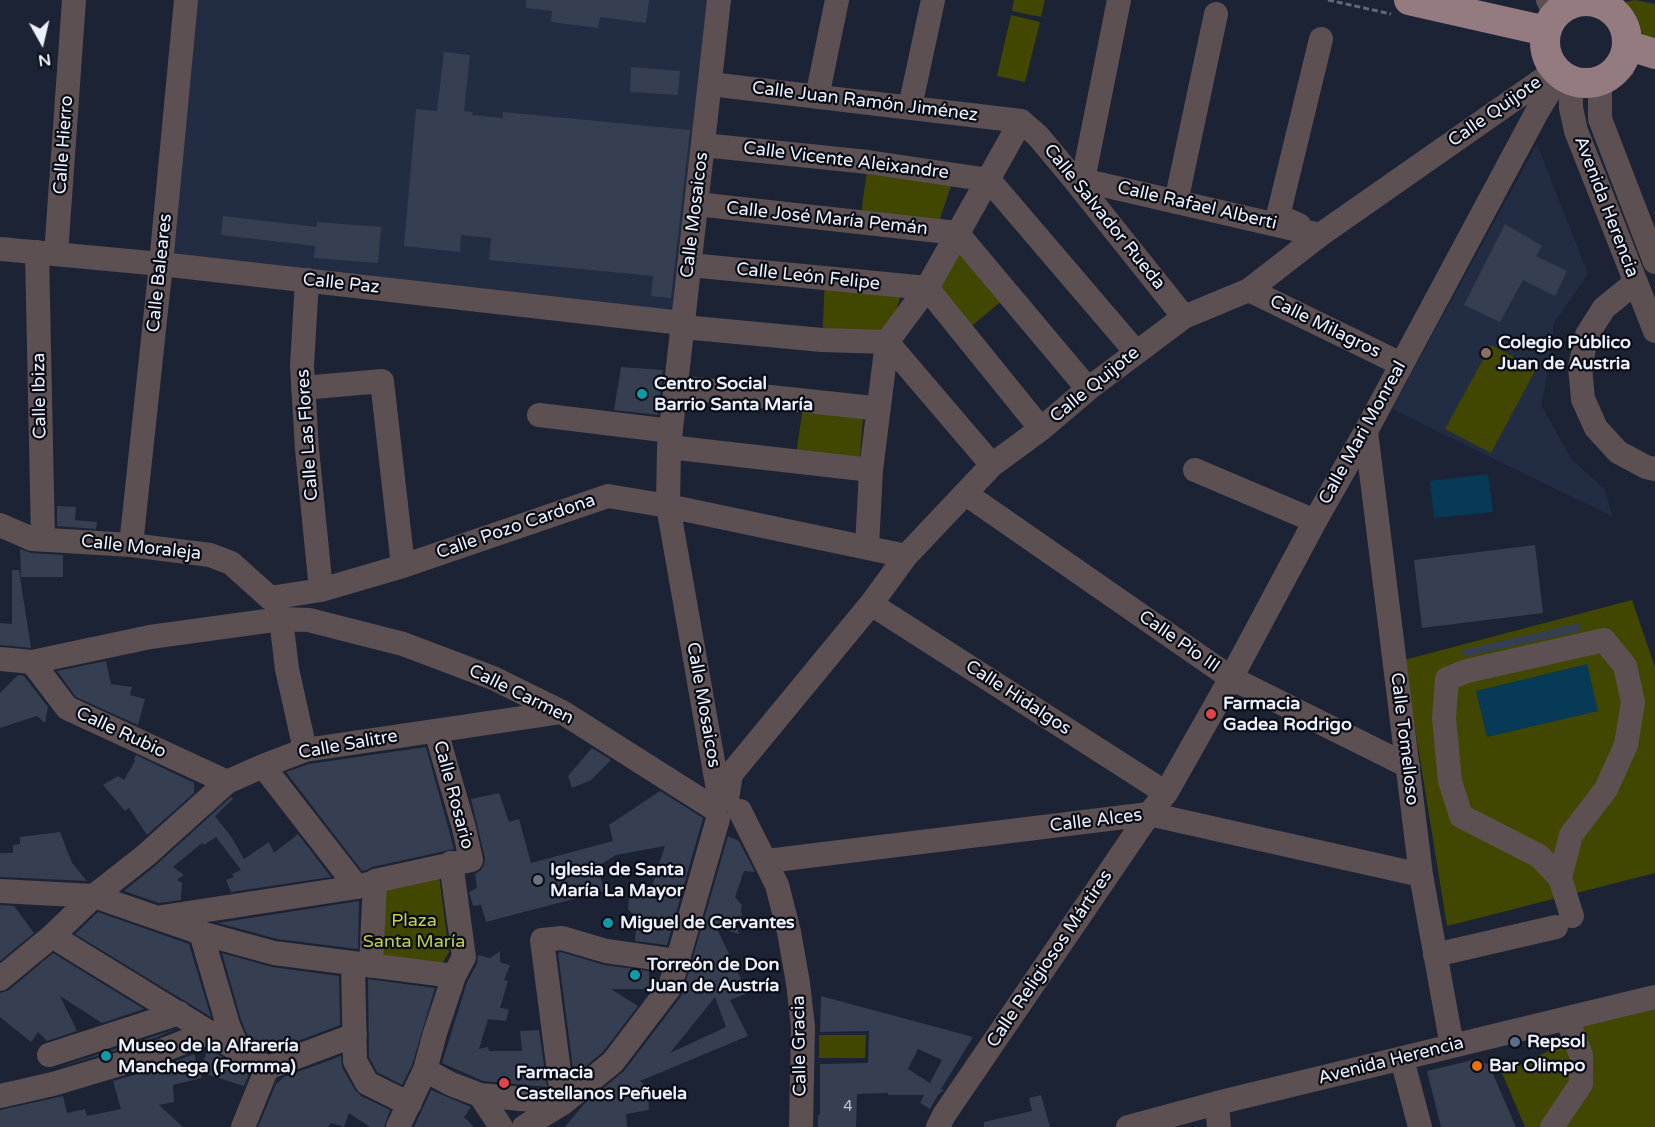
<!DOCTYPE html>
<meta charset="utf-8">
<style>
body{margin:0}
#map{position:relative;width:1655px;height:1127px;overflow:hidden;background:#1c2335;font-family:"Varela Round",sans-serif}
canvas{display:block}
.north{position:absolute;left:12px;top:12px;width:60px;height:60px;-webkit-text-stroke:4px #0a0d15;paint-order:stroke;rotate:172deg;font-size:16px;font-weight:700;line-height:24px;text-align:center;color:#ecf1fd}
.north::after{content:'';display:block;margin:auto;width:21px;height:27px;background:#ecf1fd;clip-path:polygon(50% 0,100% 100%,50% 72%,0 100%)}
</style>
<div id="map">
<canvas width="1655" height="1127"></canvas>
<div class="north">N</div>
</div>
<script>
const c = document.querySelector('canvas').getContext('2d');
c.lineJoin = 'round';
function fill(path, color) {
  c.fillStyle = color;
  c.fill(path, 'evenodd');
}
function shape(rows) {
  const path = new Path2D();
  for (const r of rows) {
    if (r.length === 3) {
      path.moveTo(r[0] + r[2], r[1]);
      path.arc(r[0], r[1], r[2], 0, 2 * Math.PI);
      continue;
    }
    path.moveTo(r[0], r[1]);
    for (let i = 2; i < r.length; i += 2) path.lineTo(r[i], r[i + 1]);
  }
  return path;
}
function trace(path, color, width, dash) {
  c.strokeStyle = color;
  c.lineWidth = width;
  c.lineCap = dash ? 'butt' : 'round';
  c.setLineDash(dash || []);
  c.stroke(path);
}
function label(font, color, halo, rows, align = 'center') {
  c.font = font + ' "Varela Round",sans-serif';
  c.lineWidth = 4.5;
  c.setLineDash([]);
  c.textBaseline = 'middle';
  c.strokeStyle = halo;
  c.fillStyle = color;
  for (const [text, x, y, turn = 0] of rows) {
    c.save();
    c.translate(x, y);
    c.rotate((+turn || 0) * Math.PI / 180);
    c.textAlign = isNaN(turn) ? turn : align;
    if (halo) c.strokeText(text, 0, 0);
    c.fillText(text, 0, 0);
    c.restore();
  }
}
const built = shape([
 [186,0,719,0,682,323,161,264],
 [1537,144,1588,274,1554,323,1546,383,1541,405,1572,460,1604,488,1613,517,1392,409]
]);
const green = shape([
 [1014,0,1045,0,1041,17,1012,11],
 [1635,0,1655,4,1655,41,1645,36,1626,13,1626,2],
 [1011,15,1040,22,1025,82,997,76],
 [868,162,955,174,936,231,860,222],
 [968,244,1009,295,963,333,927,288],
 [825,280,903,287,887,342,822,340],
 [1491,345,1536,369,1491,453,1445,429],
 [804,401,864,407,859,467,795,460],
 [1632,600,1655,667,1655,873,1447,926,1404,660],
 [439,875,449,952,440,967,380,961,383,887],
 [1655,1005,1655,1127,1525,1127,1502,1073,1561,1045,1562,1028],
 [819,1035,866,1035,865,1058,819,1058]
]);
const water = shape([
 [1488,474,1493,512,1434,518,1430,481],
 [1587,664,1598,711,1487,737,1476,691]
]);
const building = shape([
 [526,0,649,0,646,23,600,17,598,28,551,22,552,11,526,8],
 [444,52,470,55,464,111,473,112,472,115,503,118,503,112,690,130,671,298,651,296,653,276,489,260,491,238,461,235,460,252,404,246,416,109,437,111],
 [631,67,680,71,678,95,630,92],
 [223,216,317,227,317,222,381,227,378,263,314,258,315,246,221,235],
 [1505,224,1542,246,1536,256,1567,271,1555,296,1523,280,1500,322,1464,305],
 [621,367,663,370,658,415,614,410],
 [57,506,76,507,75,520,97,522,96,529,57,526],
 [1535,545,1543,613,1422,628,1414,560],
 [20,549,31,553,63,555,63,577,21,577],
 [12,570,19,570,31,648,0,645,0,623,12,624],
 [1579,623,1581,631,1464,657,1462,650],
 [106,661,111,684,132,687,130,695,145,699,138,725,76,697,57,671],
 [18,675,24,676,48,707,45,723,37,716,0,728,0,693],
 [426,747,454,849,372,867,367,870,362,871,286,772,309,764],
 [592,748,611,760,591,780,572,788,568,776],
 [136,755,194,783,194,793,147,835,129,808,125,811,103,785,118,776,124,780,135,761,134,759],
 [660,791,703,818,667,945,635,941,637,919,628,909,630,887,651,889,665,846,616,855,598,866,604,891,486,922,481,905,473,906,469,892,477,888,475,874,481,870,484,865,485,858,471,799,499,793,509,822,519,819,531,863,613,841,609,825],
 [231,797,233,799,215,816,232,838,244,859,269,842,274,853,298,834,331,877,231,892,226,880,234,877,232,874,241,870,216,837,204,845,202,843,173,867,184,875,177,880,182,883,181,900,159,903,124,891,155,866],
 [60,832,72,863,87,881,0,877,0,853,13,853,13,845,20,844,20,837],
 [728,836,739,841,755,872,744,871,735,897,742,905,741,910,742,921,736,923,739,934,716,927,748,993,730,1000,748,1036,640,1081,648,1087,649,1110,626,1114,627,1127,565,1127,584,1104,624,1071,682,995],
 [715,997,726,1027,670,1053],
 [359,901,358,949,277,939,218,923],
 [0,905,14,906,34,933,0,961],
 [98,912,189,944,211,1017,75,934],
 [500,951,500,962,510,965,504,980,508,981,500,1008,509,1009,506,1021,488,1019,479,1049,488,1047,489,1051,522,1051,520,1031,539,1030,547,1087,483,1081,442,1063,467,982,477,964,478,955,490,958],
 [561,952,604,965,649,971,649,989,611,989,638,1006,603,1052,574,1076,558,953],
 [53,953,144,1009,102,1023,60,996,77,1031,47,1041,38,1032,31,1042,0,1017,0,993,9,990],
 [222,953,272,967,339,976,340,1025,269,1052,250,1041,241,1020],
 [368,979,435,988,412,1065,402,1085,377,1072,369,1057],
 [821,996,973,1037,941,1089,944,1090,938,1095,930,1109,920,1103,924,1095,888,1095,888,1093,857,1094,856,1127,818,1127,818,1115,820,1115,820,1064,868,1063,869,1031,820,1032],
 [918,1049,942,1060,930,1083,908,1069],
 [176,1029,148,1041,56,1068],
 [208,1048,249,1074,244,1086,200,1072,202,1078,173,1085,174,1102,159,1105,183,1127,0,1127,0,1110,63,1096,67,1113,85,1109,87,1116,121,1109,113,1081,157,1068,194,1054,200,1072],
 [341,1056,342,1067,355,1090,361,1096,390,1110,384,1127,370,1127,349,1113,344,1127,331,1123,328,1127,258,1127,276,1084,284,1077],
 [1477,1059,1489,1065,1516,1127,1441,1127,1427,1071],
 [431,1090,471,1107,464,1117,474,1127,414,1127],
 [1041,1095,1050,1127,984,1127,984,1122,1032,1111,1029,1098]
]);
const path = shape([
 [1328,0,1391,14],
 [1619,79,1635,71]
]);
const minor = shape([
 [719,0,669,447,668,506,720,801],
 [1548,0,1555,14],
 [1605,5,1609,0],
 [1571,81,1571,108,1576,131,1655,331],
 [1600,81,1600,119,1655,262],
 [710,84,1021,121],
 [817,97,837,0],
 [910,107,933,0],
 [1021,121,1038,136,1073,178,1184,317],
 [703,145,868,162,989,180,1136,352],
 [1073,178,1320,235],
 [1083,180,1119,0],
 [1176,202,1216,14],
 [697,204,957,233,1088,389],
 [1299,225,1278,216,1321,39],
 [0,249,161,264,682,323],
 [37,252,43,539],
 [56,254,74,0],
 [690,265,927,288,1041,429],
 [307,280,302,366,307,449,321,590],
 [1636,282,1604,308,1587,335,1580,367,1583,399,1596,428,1618,452,1646,467,1655,469],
 [1249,290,1401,364],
 [683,327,822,340,887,342,992,465],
 [676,387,864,407,878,410],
 [303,388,382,381,403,566],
 [539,415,671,431],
 [1366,431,1421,875,1452,1046],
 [669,447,871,470],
 [1195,470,1315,521],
 [966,494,1231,678,1408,766],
 [0,525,32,539,131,545,210,555,231,563,270,598],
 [131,545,161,264,186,0],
 [867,547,871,470,887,342,927,288,1021,121],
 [270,598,321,590,403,566,608,496,668,506,906,556],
 [871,604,1166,793],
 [281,619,287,669,305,750],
 [0,659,32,662,150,637,281,619,309,620,403,644,493,678,562,712,715,809],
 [32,662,67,708,227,782],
 [263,766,357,887,368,884],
 [727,799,731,774,871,604,906,556,992,465,1041,429,1088,389,1184,317,1249,290,1320,235,1556,70],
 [740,811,777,885,789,932,798,983,803,1027,801,1127],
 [767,861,1149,814,1421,875],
 [1560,878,1539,856,1461,816,1450,781,1444,718,1447,679,1467,671,1604,640,1625,666,1633,702,1626,745,1606,789,1571,835,1560,878,1572,916],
 [0,891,94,896,201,933,274,953,454,976],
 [162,917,357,887],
 [201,933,228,1025,238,1049],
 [52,936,267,1068],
 [1435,955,1556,927],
 [353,964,355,1061,367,1083,395,1097,410,1103],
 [371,966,375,881,471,860,464,828,436,731],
 [0,979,52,936,94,896,146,855,227,782,263,766,305,750,562,712],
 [49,1055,179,1013],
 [1402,1059,1420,1127],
 [425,1070,451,1084,480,1095,563,1103],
 [480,1095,501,1127],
 [0,1096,53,1084,153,1054,210,1032],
 [563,1103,542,940,562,938,606,951,676,961],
 [1217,1103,1219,1127],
 [243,1127,267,1068,355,1035],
 [398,1127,425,1070,435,1033,454,976,464,957,451,863],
 [524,1127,563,1103,613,1062,670,987,718,819],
 [938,1127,944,1115,1149,814,1166,793,1231,678,1315,521,1366,431,1537,112,1560,74],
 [1128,1127,1217,1103,1655,997],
 [1552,1127,1581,1084,1581,1055,1567,1019]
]);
const major = shape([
 [1409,0,1546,31],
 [1586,42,41],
 [1627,45,1655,54]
]);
const markers = [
 [1486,353,6,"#8d6e63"],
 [642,394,6,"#0f9aa8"],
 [1211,714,6,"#e0444e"],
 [538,880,6,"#6b7280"],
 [608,923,6,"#0f9aa8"],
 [635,975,6,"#0f9aa8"],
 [1515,1042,6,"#5c6f8a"],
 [106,1056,6,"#0f9aa8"],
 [1477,1066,6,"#e8710a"],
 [504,1083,6,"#e0444e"]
];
const numberNames = [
 ["4",848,1107]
];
const streetNames = [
 ["Calle Juan Ramón Jiménez",865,102,7],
 ["Calle Quijote",1495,112,-35],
 ["Calle Hierro",64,145,-86],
 ["Calle Vicente Aleixandre",846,161,7],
 ["Calle Rafael Alberti",1197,206,13],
 ["Avenida Herencia",1606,207,69],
 ["Calle Mosaicos",695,215,-83],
 ["Calle Salvador Rueda",1104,217,51],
 ["Calle José María Pemán",827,219,6],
 ["Calle Baleares",160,273,-84],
 ["Calle León Felipe",808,277,6],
 ["Calle Paz",341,284,6],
 ["Calle Milagros",1325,327,26],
 ["Calle Quijote",1095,385,-39],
 ["Calle Ibiza",40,396,-91],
 ["Calle Mari Monreal",1363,433,-61],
 ["Calle Las Flores",308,435,-94],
 ["Calle Pozo Cardona",516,527,-19],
 ["Calle Moraleja",141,548,6],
 ["Calle Pío III",1179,642,35],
 ["Calle Carmen",521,695,26],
 ["Calle Hidalgos",1018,698,33],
 ["Calle Mosaicos",703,705,80],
 ["Calle Rubio",121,733,25],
 ["Calle Tomelloso",1404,739,83],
 ["Calle Salitre",348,745,-10],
 ["Calle Rosario",453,795,75],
 ["Calle Alces",1096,821,-7],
 ["Calle Religiosos Mártires",1050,959,-56],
 ["Calle Gracia",800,1046,-91],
 ["Avenida Herencia",1391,1061,-14]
];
const poiNames = [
 ["Colegio Público",1498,343],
 ["Juan de Austria",1498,364],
 ["Centro Social",654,384],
 ["Barrio Santa María",654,405],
 ["Farmacia",1223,704],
 ["Gadea Rodrigo",1223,725],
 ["Iglesia de Santa",550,870],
 ["María La Mayor",550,891],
 ["Miguel de Cervantes",620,923],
 ["Torreón de Don",647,965],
 ["Juan de Austría",647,986],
 ["Repsol",1527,1042],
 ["Museo de la Alfarería",118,1046],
 ["Manchega (Formma)",118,1067],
 ["Bar Olimpo",1489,1066],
 ["Farmacia",516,1073],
 ["Castellanos Peñuela",516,1094]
];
const parkNames = [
 ["Plaza",414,921],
 ["Santa María",414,942]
];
fill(built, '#222c43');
fill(green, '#414700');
fill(water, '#063a56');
fill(building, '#363e51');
trace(path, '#616878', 3, [6, 3]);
trace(minor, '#5c5052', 24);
trace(major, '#937b80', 30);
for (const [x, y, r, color] of markers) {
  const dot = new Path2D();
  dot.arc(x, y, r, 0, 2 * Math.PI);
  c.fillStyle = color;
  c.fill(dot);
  trace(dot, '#0a0d15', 2);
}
label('15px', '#bec4d2', null, numberNames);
label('18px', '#ecf1fd', '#0a0d15', streetNames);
label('bold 18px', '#ecf1fd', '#0a0d15', poiNames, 'left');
label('18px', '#c1ce53', '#0a0d15', parkNames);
</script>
